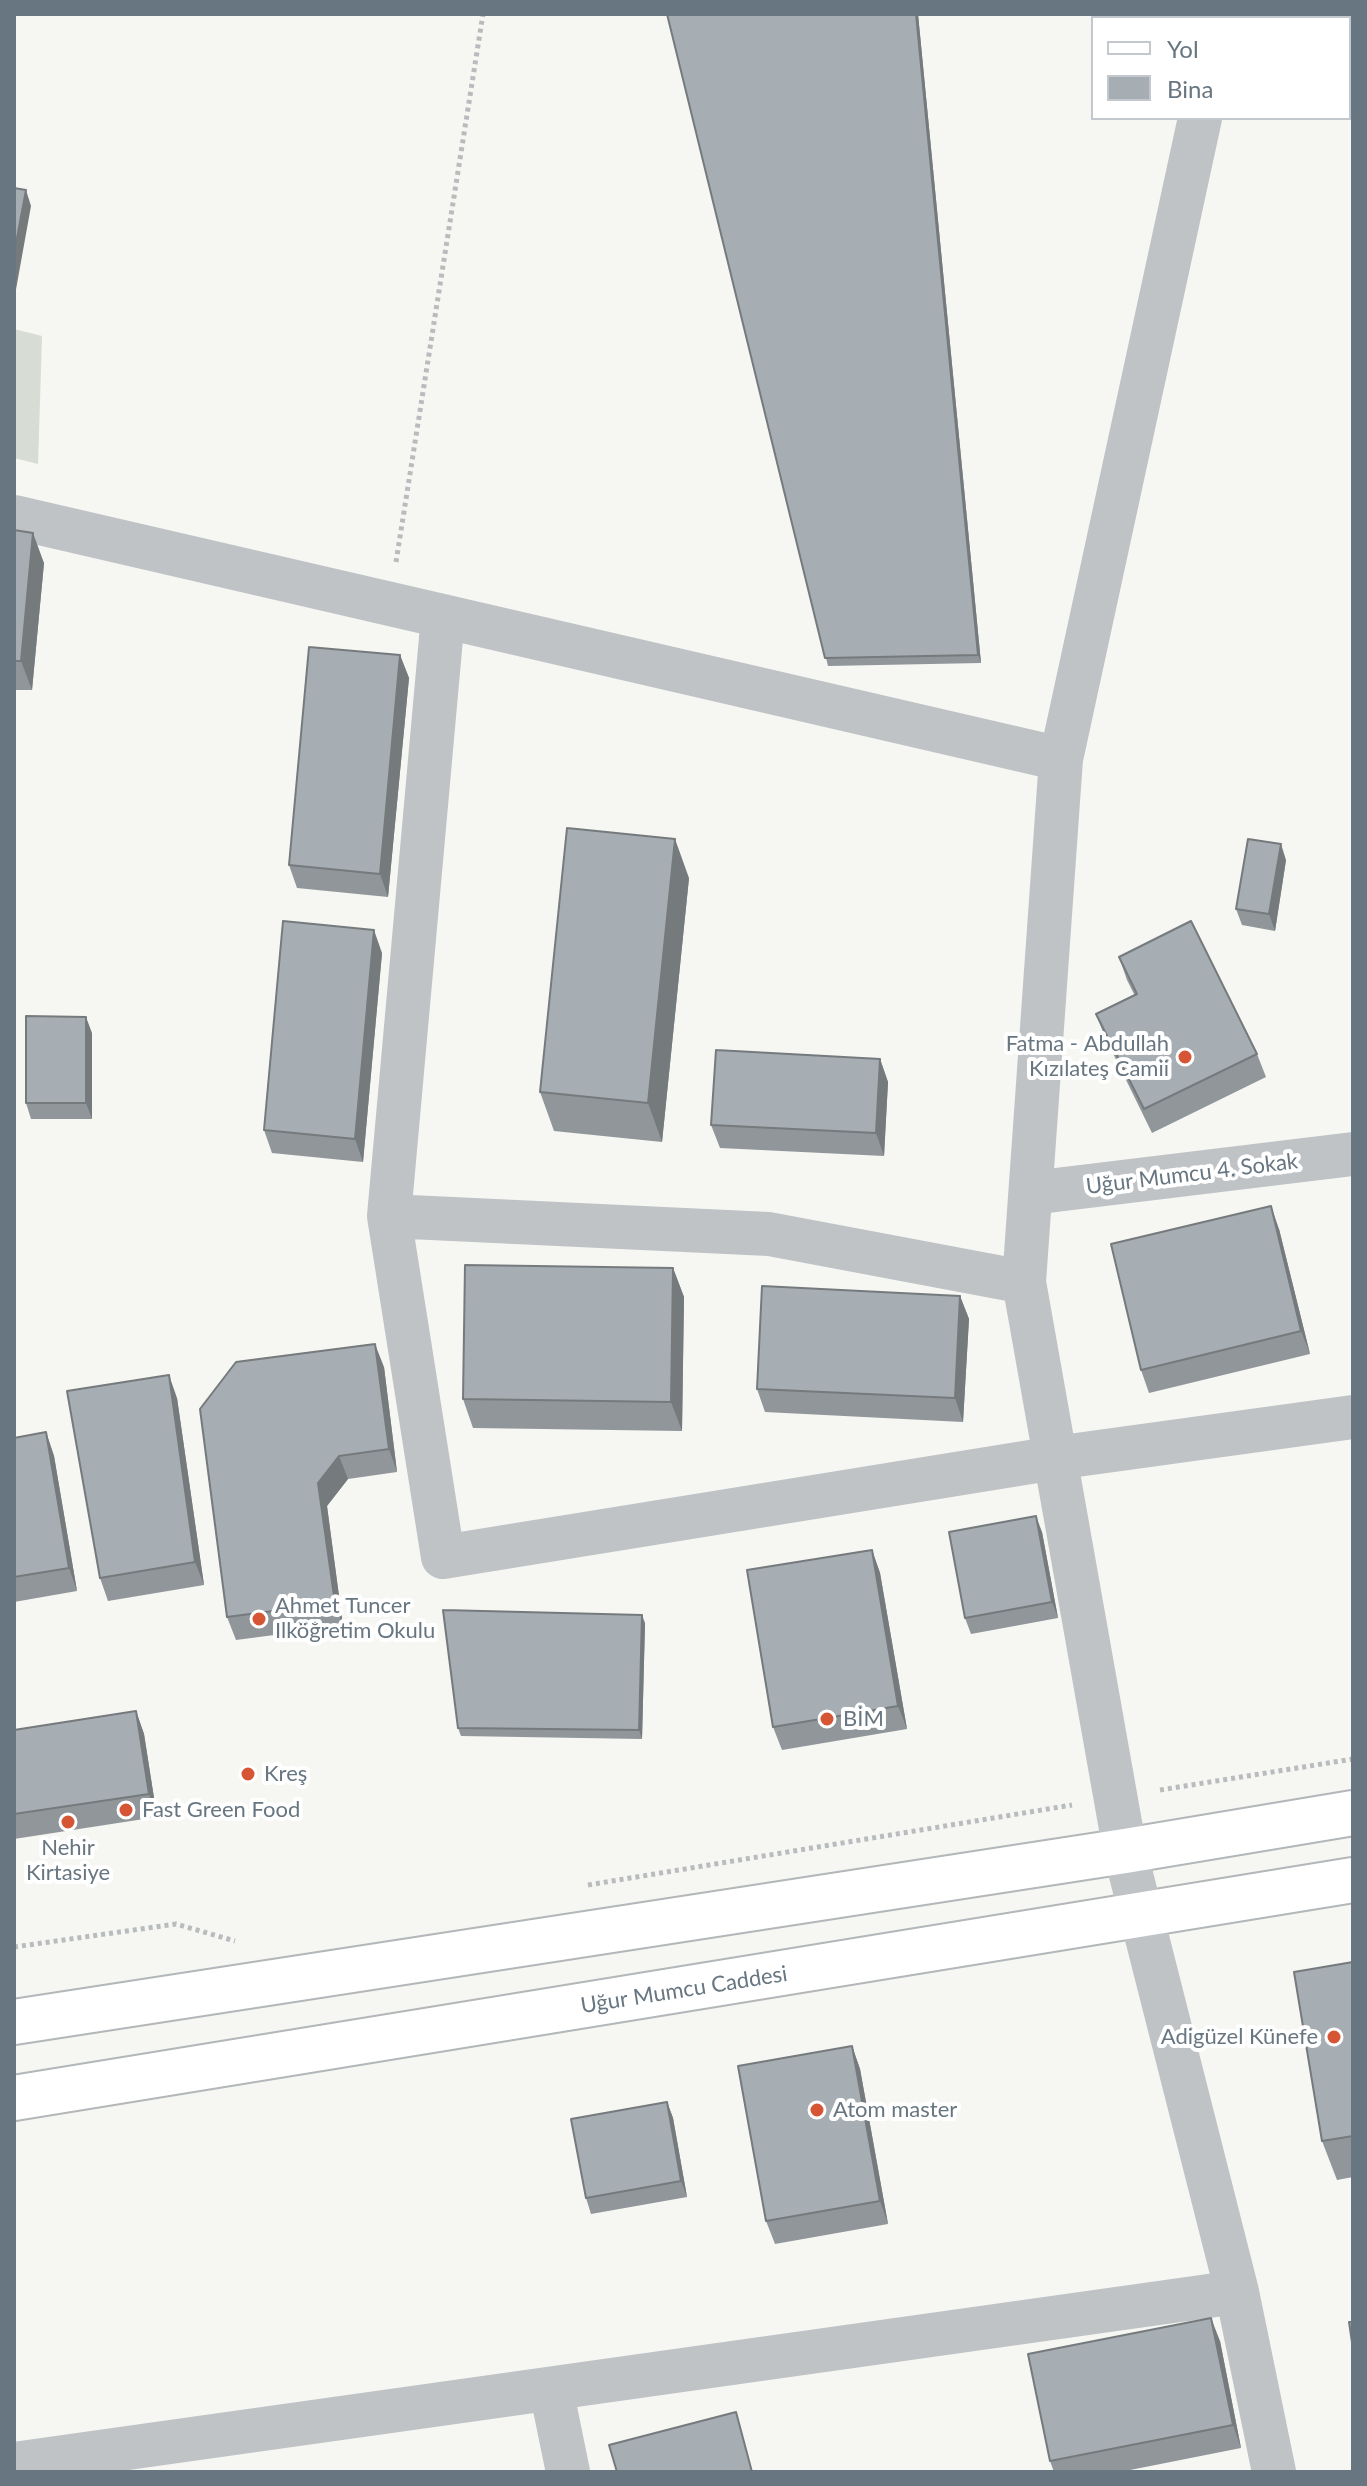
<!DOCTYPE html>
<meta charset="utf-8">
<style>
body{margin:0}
#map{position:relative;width:1367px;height:2486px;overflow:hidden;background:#f6f6f3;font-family:Lato,sans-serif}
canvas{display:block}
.frame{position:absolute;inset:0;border:16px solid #677681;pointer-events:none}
.legend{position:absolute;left:1091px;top:16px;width:260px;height:104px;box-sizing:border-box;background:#fff;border:2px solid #c2c8cd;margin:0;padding:10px 14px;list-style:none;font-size:24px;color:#677681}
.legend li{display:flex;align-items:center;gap:16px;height:40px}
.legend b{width:40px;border:2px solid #c2c8cd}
</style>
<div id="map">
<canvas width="1367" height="2486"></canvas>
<div class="frame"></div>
<ul class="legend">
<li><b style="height:10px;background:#fff"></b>Yol</li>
<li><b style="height:22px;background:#a7aeb3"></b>Bina</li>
</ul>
</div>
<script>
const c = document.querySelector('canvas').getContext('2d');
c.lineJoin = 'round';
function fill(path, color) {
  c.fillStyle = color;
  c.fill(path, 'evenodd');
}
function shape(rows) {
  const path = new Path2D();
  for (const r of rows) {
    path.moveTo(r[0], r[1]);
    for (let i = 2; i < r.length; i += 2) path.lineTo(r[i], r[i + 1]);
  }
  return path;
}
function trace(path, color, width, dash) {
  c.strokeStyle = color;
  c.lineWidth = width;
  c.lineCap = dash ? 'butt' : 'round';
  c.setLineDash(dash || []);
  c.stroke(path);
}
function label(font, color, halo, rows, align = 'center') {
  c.font = font + ' Lato,sans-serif';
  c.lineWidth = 8;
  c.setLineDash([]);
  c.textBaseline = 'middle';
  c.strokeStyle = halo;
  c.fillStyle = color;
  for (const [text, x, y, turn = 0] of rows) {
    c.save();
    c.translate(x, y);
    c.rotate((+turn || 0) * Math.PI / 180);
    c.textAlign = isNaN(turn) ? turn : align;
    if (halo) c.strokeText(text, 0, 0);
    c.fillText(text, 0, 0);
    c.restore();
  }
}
const green = shape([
 [14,329,42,336,38,464,14,458]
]);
const stream = shape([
 [1349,14,1353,15]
]);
const path = shape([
 [396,562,483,14],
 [1160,1790,1353,1759],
 [588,1885,1072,1805],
 [14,1947,176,1924,235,1941]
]);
const minor = shape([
 [1193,14,1204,18],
 [1349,68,1353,69],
 [1200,118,1061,759,1024,1282,1125,1851,1237,2292,1274,2472],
 [14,517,1061,759],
 [443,616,389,1216,443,1557,1055,1458,1353,1417],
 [1031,1193,1353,1154],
 [389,1216,769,1234,1024,1282],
 [551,2389,568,2472],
 [14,2464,1237,2292]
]);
const major = shape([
 [14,2022,1125,1851,1353,1813],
 [14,2098,1353,1880]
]);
const wall = shape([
 [667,14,918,14,981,663,828,666],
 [14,530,44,563,32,690,14,690],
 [400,655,409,678,388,897,297,888,289,865],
 [1286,860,1275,931,1242,925,1236,909],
 [689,878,662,1142,554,1131,540,1092],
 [382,953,363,1162,272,1153,264,1130],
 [1119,957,1257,1054,1266,1077,1152,1133,1105,1037,1096,1014,1135,996,1127,980],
 [92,1033,92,1119,31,1119,26,1103],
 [880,1059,888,1082,884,1156,720,1148,711,1125],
 [1279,1229,1310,1354,1149,1393,1141,1370],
 [673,1268,684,1297,682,1431,473,1428,463,1399],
 [960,1296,969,1319,963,1422,765,1412,757,1389],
 [384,1367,397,1472,348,1479,327,1506,343,1626,236,1640,227,1617],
 [177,1398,204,1585,108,1601,100,1578],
 [46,1432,54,1456,77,1591,14,1602,14,1438],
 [1042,1532,1058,1618,971,1634,965,1618],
 [872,1550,880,1573,907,1729,782,1750,773,1727],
 [645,1623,642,1739,461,1736,458,1728],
 [136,1711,144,1734,157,1817,14,1839,14,1730],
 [1353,1962,1353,2177,1337,2180,1322,2141],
 [852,2046,860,2069,888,2224,775,2244,766,2221],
 [667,2102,673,2118,687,2197,591,2214,586,2198],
 [1220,2341,1241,2448,1120,2472,1054,2472,1050,2461]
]);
const shadedWall = shape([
 [916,14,918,14,981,663,978,655],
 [26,190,31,206,15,295,14,292,14,254],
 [33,533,44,563,32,690,21,661],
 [400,655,409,678,388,897,380,874],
 [675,839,689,878,662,1142,648,1103],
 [1281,844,1286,860,1275,931,1269,914],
 [374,930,382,953,363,1162,355,1139],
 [86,1017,92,1033,92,1119,86,1103],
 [880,1059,888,1082,884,1156,876,1133],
 [1271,1206,1279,1229,1310,1354,1301,1331],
 [673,1268,684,1297,682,1431,671,1402],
 [960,1296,969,1319,963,1422,955,1398],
 [375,1344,384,1367,397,1472,389,1449],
 [169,1375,177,1398,204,1585,195,1562],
 [46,1432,54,1456,77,1591,69,1568],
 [339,1456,348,1479,327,1506,343,1626,335,1603,318,1483],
 [1036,1516,1042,1532,1058,1618,1052,1602],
 [872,1550,880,1573,907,1729,898,1706],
 [642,1615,645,1623,642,1739,639,1730],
 [136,1711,144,1734,157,1817,149,1794],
 [852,2046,860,2069,888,2224,880,2201],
 [667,2102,673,2118,687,2197,681,2181],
 [1211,2318,1220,2341,1241,2448,1233,2425]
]);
const building = shape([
 [667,14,916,14,978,655,825,658,667,14],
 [14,188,26,190,14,254,14,188],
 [14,530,33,533,21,661,14,661,14,530],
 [309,647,400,655,380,874,289,865,309,647],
 [567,828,675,839,648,1103,540,1092,567,828],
 [1248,839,1281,844,1269,914,1236,909,1248,839],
 [283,921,374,930,355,1139,264,1130,283,921],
 [1191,921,1257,1054,1144,1109,1096,1014,1137,994,1119,957,1191,921],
 [26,1016,86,1017,86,1103,26,1103,26,1016],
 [716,1050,880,1059,876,1133,711,1125,716,1050],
 [1271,1206,1301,1331,1141,1370,1111,1244,1271,1206],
 [465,1265,673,1268,671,1402,463,1399,465,1265],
 [762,1286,960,1296,955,1398,757,1389,762,1286],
 [375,1344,389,1449,339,1456,318,1483,335,1603,227,1617,200,1409,236,1362,375,1344],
 [169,1375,195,1562,100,1578,67,1391,169,1375],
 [46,1432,69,1568,14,1577,14,1438,46,1432],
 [1036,1516,1052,1602,965,1618,949,1532,1036,1516],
 [872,1550,898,1706,773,1727,747,1570,872,1550],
 [443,1610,642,1615,639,1730,458,1728,443,1610],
 [136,1711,149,1794,14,1814,14,1730,136,1711],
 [1353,1962,1353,2136,1322,2141,1294,1972,1353,1962],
 [852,2046,880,2201,766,2221,738,2066,852,2046],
 [667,2102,681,2181,586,2198,571,2119,667,2102],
 [1211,2318,1233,2425,1050,2461,1028,2354,1211,2318],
 [1349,2322,1353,2322,1353,2349,1349,2322],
 [736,2412,752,2472,617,2472,609,2445,736,2412]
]);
const markers = [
 [1185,1057,8,"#d55534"],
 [259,1619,8,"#d55534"],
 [827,1719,8,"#d55534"],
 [248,1774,8,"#d55534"],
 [126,1810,8,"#d55534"],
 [68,1822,8,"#d55534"],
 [1334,2037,8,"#d55534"],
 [817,2110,8,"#d55534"]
];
const poiNames = [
 ["Fatma - Abdullah",1169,1044,"right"],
 ["Kızılateş Camii",1169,1069,"right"],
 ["Ahmet Tuncer",275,1606],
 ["Ilköğretim Okulu",275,1631],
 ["BİM",843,1719],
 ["Kreş",264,1774],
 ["Fast Green Food",142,1810],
 ["Nehir",68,1848,"center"],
 ["Kirtasiye",68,1873,"center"],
 ["Adigüzel Künefe",1318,2037,"right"],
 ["Atom master",833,2110]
];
const streetNames = [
 ["Uğur Mumcu 4. Sokak",1192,1174,-7],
 ["Uğur Mumcu Caddesi",684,1990,-9]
];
fill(green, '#d7dcd4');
trace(stream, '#b8c3c7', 14);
trace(major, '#b3b7ba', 48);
trace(path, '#b9bcbe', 5, [4, 4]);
trace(minor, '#bfc3c6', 44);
trace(major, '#fff', 44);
fill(wall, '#90969a');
fill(shadedWall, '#757a7d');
fill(building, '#a7aeb3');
trace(building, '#757a7d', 2);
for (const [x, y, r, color] of markers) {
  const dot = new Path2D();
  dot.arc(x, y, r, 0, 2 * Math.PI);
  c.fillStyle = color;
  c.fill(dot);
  trace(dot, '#fff', 3);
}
label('22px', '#677681', '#fff', poiNames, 'left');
label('22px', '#677681', '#fff', streetNames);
</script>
